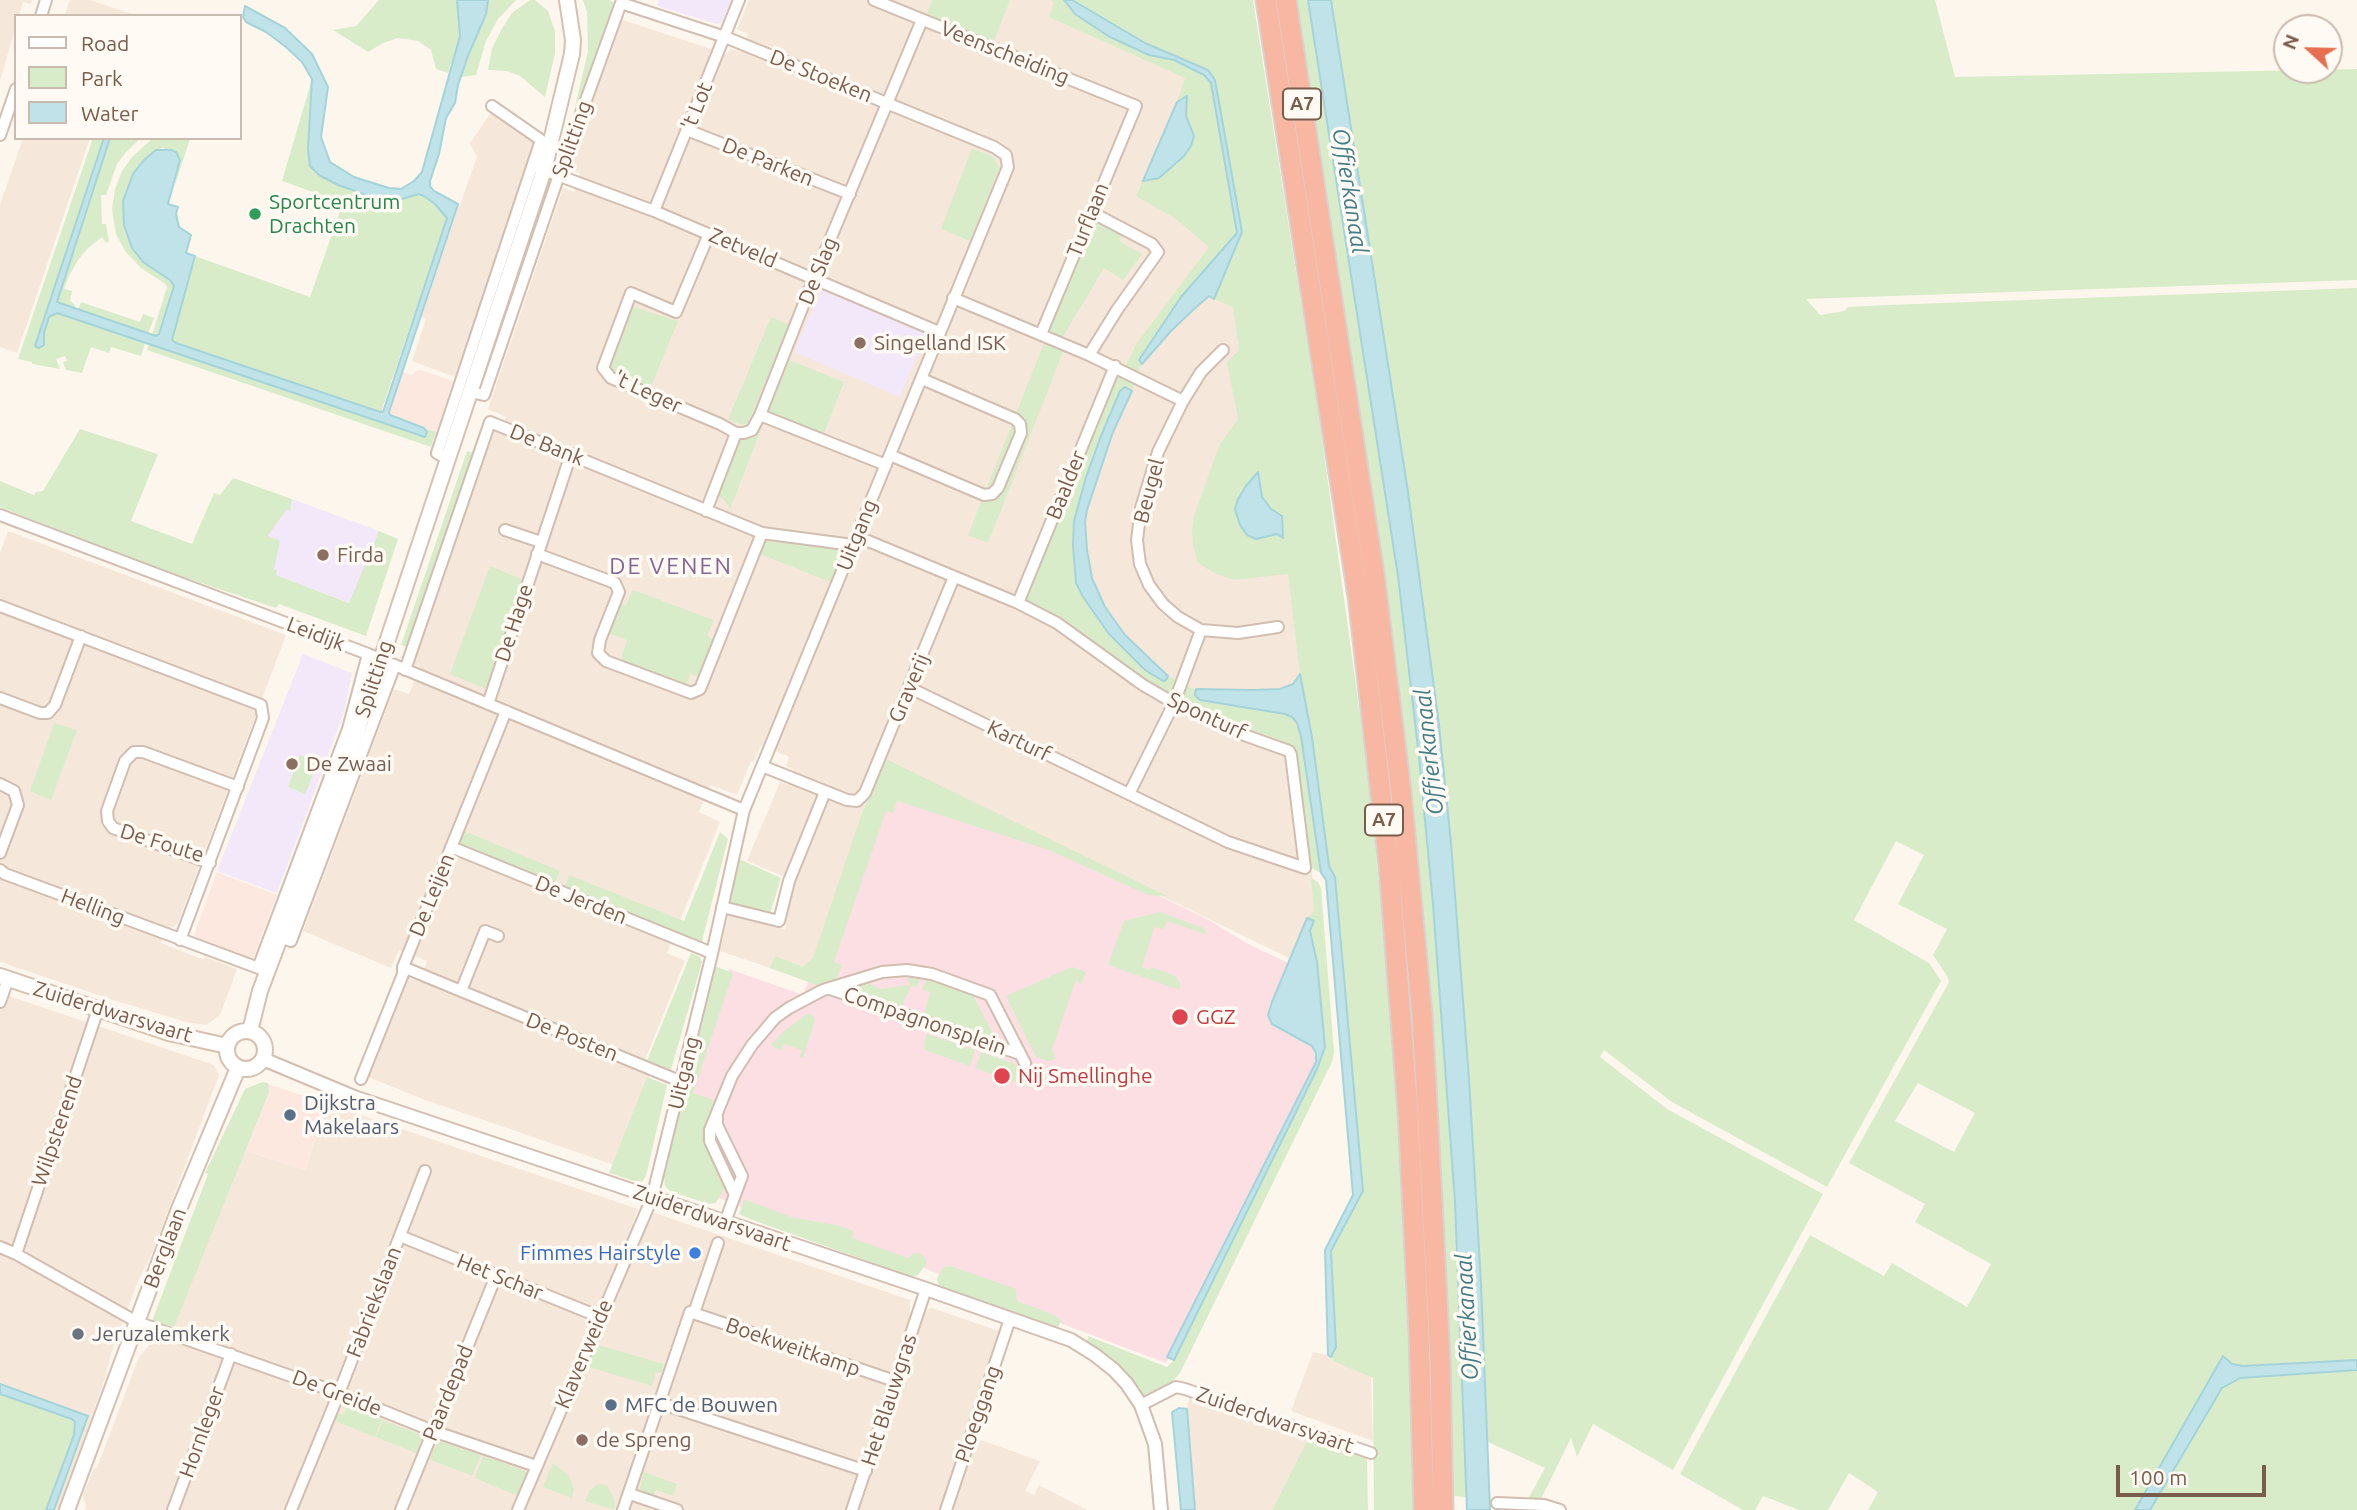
<!DOCTYPE html>
<style>
body{margin:0}
#map{position:relative;width:2357px;height:1510px;overflow:hidden;background:#fdf6ec;font-family:Ubuntu,sans-serif}
canvas{display:block}
.legend{position:absolute;left:14px;top:14px;width:228px;height:126px;box-sizing:border-box;background:#fffaf3;border:2px solid #cabbb1;margin:0;padding:9px 12px;list-style:none;font-size:21px;color:#7a5c4d}
.legend li{display:flex;align-items:center;gap:14px;height:35px}
.legend b{width:35px;border:2px solid #cabbb1}
.north{position:absolute;left:2273px;top:14px;width:70px;height:70px;box-sizing:border-box;background:#fffaf3;border:2px solid #cabbb1;border-radius:50%;rotate:292deg;font-size:19px;font-weight:700;line-height:28px;text-align:center;color:#7a5c4d}
.north::after{content:'';display:block;margin:auto;width:24px;height:32px;background:#e76f51;clip-path:polygon(50% 0,100% 100%,50% 72%,0 100%)}
.scale{position:absolute;left:2116px;top:1465px;width:150px;height:32px;box-sizing:border-box;border:4px solid #7a5c4d;border-top:0;padding-left:9px;font-size:21px;line-height:24px;white-space:nowrap;color:#7a5c4d;-webkit-text-stroke:5px #fffaf3;paint-order:stroke}
</style>
<div id="map">
<canvas width="2357" height="1510"></canvas>
<ul class="legend">
<li><b style="height:9px;background:#fff"></b>Road</li>
<li><b style="height:19px;background:#d8ecc9"></b>Park</li>
<li><b style="height:19px;background:#bfe3e8"></b>Water</li>
</ul>
<div class="north">N</div>
<div class="scale">100 m</div>
</div>
<script>
const c = document.querySelector('canvas').getContext('2d');
c.lineJoin = 'round';
function fill(path, color) {
  c.fillStyle = color;
  c.fill(path, 'evenodd');
}
function shape(rows) {
  const path = new Path2D();
  for (const r of rows) {
    if (r.length === 3) {
      path.moveTo(r[0] + r[2], r[1]);
      path.arc(r[0], r[1], r[2], 0, 2 * Math.PI);
      continue;
    }
    path.moveTo(r[0], r[1]);
    for (let i = 2; i < r.length; i += 2) path.lineTo(r[i], r[i + 1]);
  }
  return path;
}
function trace(path, color, width, dash) {
  c.strokeStyle = color;
  c.lineWidth = width;
  c.lineCap = dash ? 'butt' : 'round';
  c.setLineDash(dash || []);
  c.stroke(path);
}
function label(font, color, halo, rows, align = 'center') {
  c.font = font + ' Ubuntu,sans-serif';
  c.lineWidth = 7;
  c.setLineDash([]);
  c.textBaseline = 'middle';
  c.strokeStyle = halo;
  c.fillStyle = color;
  for (const [text, x, y, turn = 0] of rows) {
    c.save();
    c.translate(x, y);
    c.rotate((+turn || 0) * Math.PI / 180);
    c.textAlign = isNaN(turn) ? turn : align;
    if (halo) c.strokeText(text, 0, 0);
    c.fillText(text, 0, 0);
    c.restore();
  }
}
const residential = shape([
 [0,0,32,0,31,4,23,2,19,16,16,16,16,26,0,81],
 [70,0,90,0,132,14,64,16],
 [749,0,1059,0,1186,72,1318,692,1285,696,1288,725,1297,750,1317,914,1297,962,1071,852,808,981,720,951,728,917,733,913,760,919,785,930,787,926,782,918,792,880,747,861,780,782,788,785,794,770,786,766,789,757,761,745,754,762,751,761,737,795,710,785,699,812,720,822,667,953,685,961,640,1072,650,1077,614,1165,420,1098,366,1076,407,977,419,982,427,961,399,950,391,968,303,931,394,689,409,694,420,667,410,663,490,429,501,430,506,417,488,409,563,188,574,192,580,173,570,169,620,19,726,54,731,49,741,52,748,34,737,29],
 [493,110,534,141,455,377,412,361,426,319,420,316,458,204,460,205,477,157,470,143],
 [23,138,90,138,17,353,0,347,0,205],
 [8,531,286,635,177,925,172,928,166,927,161,943,202,959,206,957,237,969,220,1015,206,1025,186,1022,110,999,0,962,0,553],
 [0,993,214,1065,219,1075,153,1251,136,1286,111,1354,106,1375,59,1510,0,1510],
 [328,1104,638,1209,632,1224,644,1230,652,1212,910,1300,910,1312,924,1316,928,1309,932,1308,999,1331,962,1444,971,1447,973,1443,981,1440,1040,1461,1025,1491,1034,1495,1039,1485,1087,1510,85,1510,86,1507,83,1495,94,1468,97,1468,139,1357,153,1341,165,1343,240,1149,305,1170],
 [1313,1352,1328,1355,1333,1361,1371,1376,1373,1441,1291,1411],
 [1190,1394,1297,1431,1299,1436,1308,1439,1272,1510,1195,1510,1187,1409]
]);
const commercial = shape([
 [421,370,453,381,436,432,390,415,389,412,402,372,412,375,416,371],
 [217,872,277,895,253,959,197,938,194,935],
 [265,1083,328,1104,305,1170,240,1149]
]);
const education = shape([
 [659,0,731,0,722,22,717,24,657,6],
 [821,289,926,334,900,397,794,352],
 [292,499,379,531,350,603,276,575,268,536,286,509,290,510],
 [303,654,352,673,344,712,277,893,217,871]
]);
const medical = shape([
 [881,795,1070,853,1207,919,1248,944,1308,972,1316,1062,1166,1363,1010,1304,903,1259,774,1220,714,1196,690,1089,729,969,803,995]
]);
const green = shape([
 [379,0,457,0,460,36,448,73,436,69,431,50,418,41,398,38,383,43,368,52,333,30,356,26],
 [488,0,516,0,498,19,486,41,476,75,461,77,486,14],
 [530,0,535,0,548,11,555,31,555,53,545,97,520,76,507,71,488,70,492,48,503,27,512,13],
 [583,0,610,0,616,4,565,150,588,51,587,12],
 [932,0,1010,0,994,41,927,14],
 [1051,0,1253,0,1318,410,1370,787,1398,1084,1410,1306,1414,1510,1374,1510,1373,1378,1333,1361,1331,1357,1336,1347,1331,1251,1363,1191,1335,877,1329,866,1312,737,1300,674,1288,574,1234,580,1216,574,1198,563,1193,546,1192,532,1194,516,1220,444,1238,419,1227,362,1239,350,1233,307,1214,299,1239,239,1237,234,1181,297,1139,360,1142,364,1138,373,1125,367,1137,343,1209,247,1176,219,1136,196,1143,181,1159,178,1184,156,1191,146,1194,136,1186,116,1187,96,1177,102,1185,78,1049,17,1054,2],
 [1258,473,1262,497,1271,509,1235,509,1246,486],
 [1293,0,1308,0,1363,344,1398,576,1410,675,1433,904,1455,1202,1467,1497,1451,1496,1443,1215,1433,1086],
 [1331,0,1935,0,1955,77,2357,69,2357,280,1806,299,1820,315,1844,311,1848,307,1887,305,2357,288,2357,1360,2243,1366,2232,1364,2223,1357,2135,1510,1868,1510,1878,1492,1849,1473,1828,1510,1799,1510,1763,1496,1755,1510,1743,1510,1680,1474,1810,1235,1884,1276,1892,1263,1967,1307,1991,1264,1915,1222,1925,1204,1849,1163,1949,982,1947,976,1933,955,1947,929,1898,904,1924,855,1896,841,1854,920,1929,963,1941,981,1827,1187,1672,1102,1604,1050,1600,1057,1667,1109,1823,1194,1673,1470,1593,1424,1577,1457,1571,1438,1540,1501,1527,1501,1545,1468,1486,1441,1481,1283,1451,843,1439,725,1408,492],
 [1918,1083,1975,1113,1954,1152,1895,1121],
 [312,79,309,123,338,185,381,200,395,201,419,194,435,204,447,218,381,412,176,343,172,339,195,256,310,297,343,203,282,181],
 [93,138,104,138,35,346,44,336,49,317,57,313,145,343,141,356,111,347,109,353,91,347,82,373,66,370,63,362,67,361,65,356,56,359,60,369,32,364,32,362,18,359],
 [110,138,141,138,126,152,117,164,106,195,101,195,102,224,106,224,109,241,106,243,102,237,88,248,78,260,69,276,64,289,72,291,70,301,75,305,74,308,59,303,57,300],
 [153,138,190,139,174,188,180,160,163,148,156,150,144,160,133,174,159,273,170,280,174,286,157,336,152,335,167,287,164,283,141,268,125,251,116,234,112,209,115,189,122,171,133,156],
 [972,148,994,157,999,168,970,241,941,229],
 [1092,218,1123,234,1119,241,1142,254,1123,280,1104,268,1061,340,1046,334],
 [81,302,140,322,143,314,154,318,148,334,78,310],
 [630,306,678,321,650,389,608,369],
 [771,317,789,325,748,423,743,425,728,420],
 [1044,343,1063,352,988,543,968,535],
 [149,344,419,436,426,429,424,428,436,432,431,447,147,350],
 [789,360,844,382,823,436,768,414],
 [1119,373,1136,382,1132,391,1120,391,1086,477,1074,521,1073,546,1083,597,1109,634,1128,654,1163,681,1166,680,1168,676,1195,690,1195,695,1238,707,1267,710,1291,716,1297,723,1301,736,1321,873,1309,867,1295,750,1283,741,1247,729,1164,695,1159,688,1073,628,1040,608,1027,604,1026,598,1114,376],
 [764,422,730,509,725,501,718,495,734,445],
 [80,429,158,454,131,521,192,544,214,493,220,495,233,478,292,499,290,511,286,510,268,536,280,541,274,569,277,571,276,575,349,603,379,531,398,539,366,636,279,604,276,608,156,568,0,507,0,481,34,495,36,492,43,491],
 [467,451,476,454,410,648,401,645],
 [764,538,844,548,830,582,758,553],
 [490,566,526,581,486,689,450,674],
 [633,590,714,620,707,636,714,640,699,677,690,674,685,688,620,663,627,640,608,633,618,604,626,605],
 [54,723,77,730,51,800,30,791],
 [300,755,318,762,305,794,288,787],
 [886,759,1167,896,1148,895,1049,850,897,801,893,813,886,811,834,962,842,965,836,980,822,987,770,968,775,956,803,967,813,958,861,816],
 [462,830,560,871,554,885,456,844],
 [720,832,728,839,701,945,564,889,569,875,684,921],
 [737,858,781,878,770,914,728,903],
 [1311,878,1318,882,1321,888,1334,1052,1332,1062,1180,1373,1171,1383,1141,1397,1132,1380,1121,1367,1108,1355,1087,1342,1088,1336,1167,1367,1174,1360,1317,1069,1325,1047,1317,962,1310,931,1313,921,1307,918,1314,911],
 [1160,912,1203,928,1208,935,1167,921,1164,929,1154,927,1142,967,1150,970,1151,967,1176,976,1181,987,1177,989,1108,965,1124,921],
 [691,953,700,957,702,962,670,1073,646,1063],
 [715,966,733,973,693,1093,716,1101,703,1139,725,1187,716,1203,708,1204,670,1191,665,1186,664,1176],
 [1072,967,1086,972,1081,985,1076,979,1052,1049,1056,1059,1048,1061,1036,1057,1006,996],
 [906,977,920,979,916,988,911,986,909,990,901,1008,846,990,868,983,880,989,910,985],
 [927,980,972,993,995,1038,924,1015,930,993,922,989],
 [807,1014,812,1014,815,1020,803,1058,800,1057,802,1050,784,1044,781,1051,771,1045,783,1032],
 [927,1034,975,1050,970,1066,925,1050,924,1042],
 [981,1052,1009,1062,1021,1068,1032,1088,976,1068],
 [647,1077,667,1085,646,1176,641,1183,609,1173],
 [262,1082,268,1083,269,1092,174,1327,152,1321,208,1174,205,1173,245,1089],
 [744,1199,791,1217,840,1226,854,1231,852,1238,908,1258,915,1253,922,1254,926,1259,926,1265,917,1276,909,1276,750,1219,739,1214],
 [951,1266,1016,1289,1017,1301,1054,1315,1061,1320,1057,1330,939,1287,937,1279,940,1272,944,1267],
 [591,1343,664,1364,661,1373,656,1372,652,1386,582,1365],
 [2357,1370,2357,1510,2150,1510,2221,1388,2240,1378],
 [0,1394,72,1419,75,1422,74,1434,46,1510,0,1510],
 [346,1403,382,1418,375,1437,333,1420,336,1413,344,1415,346,1409,340,1406],
 [383,1420,421,1435,422,1440,416,1453,376,1437],
 [1308,1439,1367,1459,1368,1510,1272,1510],
 [438,1441,481,1455,472,1476,429,1459],
 [483,1456,526,1471,526,1478,518,1496,475,1478],
 [553,1463,569,1476,574,1489,572,1498,543,1487],
 [644,1472,677,1484,673,1496,656,1490,653,1496,639,1491],
 [598,1484,607,1485,614,1499,615,1508,612,1509,585,1501,589,1491]
]);
const water = shape([
 [457,0,488,0,486,14,468,56,458,85,455,103,446,118,439,154,430,181,430,186,434,191,458,204,389,412,390,415,424,428,427,432,425,437,57,313,49,317,44,333,44,345,39,348,35,346,104,138,110,138,57,302,156,336,159,334,174,286,170,280,143,262,132,248,124,225,123,201,133,174,144,160,156,150,171,150,176,152,180,160,168,204,178,207,176,214,179,227,191,235,186,253,195,256,172,340,176,343,377,411,383,412,447,218,435,204,424,196,419,194,395,201,381,200,338,185,319,175,310,166,308,149,312,79,302,62,286,47,266,32,246,22,243,17,245,6,285,28,312,54,328,87,321,137,330,162,354,177,389,188,401,189,414,181,422,172,460,36,457,0],
 [1064,0,1072,0,1145,43,1208,70,1215,80,1242,232,1214,299,1209,296,1194,309,1171,331,1142,364,1139,360,1181,297,1237,233,1211,83,1204,75,1174,60,1149,55,1108,36,1075,14,1064,0],
 [1308,0,1331,0,1408,492,1439,725,1451,843,1469,1079,1481,1283,1490,1510,1467,1510,1455,1202,1433,904,1419,757,1398,576,1308,0],
 [1187,96,1186,116,1194,136,1191,146,1184,156,1159,178,1143,181,1177,102,1187,96],
 [1125,387,1132,391,1113,432,1087,510,1085,522,1087,550,1092,578,1105,607,1125,635,1168,676,1166,680,1163,681,1145,670,1109,634,1083,597,1076,583,1073,546,1074,521,1086,477,1101,436,1120,391,1125,387],
 [1258,472,1262,497,1271,509,1282,516,1283,538,1277,534,1256,539,1247,535,1240,525,1235,509,1238,499,1246,486,1258,472],
 [1300,674,1312,737,1329,866,1335,877,1363,1191,1331,1251,1336,1347,1331,1357,1328,1355,1325,1250,1353,1195,1326,880,1321,873,1301,736,1297,723,1292,717,1285,714,1200,700,1195,695,1196,689,1253,690,1280,689,1293,684,1300,674],
 [1307,918,1314,921,1310,931,1317,962,1325,1047,1317,1069,1174,1360,1167,1357,1316,1062,1316,1053,1312,1046,1272,1024,1268,1015,1272,1002,1307,918],
 [2223,1356,2232,1364,2243,1366,2357,1360,2357,1370,2240,1378,2222,1388,2150,1510,2135,1510,2223,1356],
 [0,1384,88,1416,54,1510,46,1510,74,1435,75,1422,72,1419,0,1394,0,1384],
 [1179,1408,1187,1409,1195,1510,1181,1510,1172,1412,1179,1408]
]);
const minor = shape([
 [874,0,1136,106,1041,334],
 [41,16,46,0],
 [687,130,850,194],
 [0,135,16,89],
 [533,166,654,211,939,332],
 [654,211,739,0],
 [1091,212,1152,244,1158,252,1117,310,1089,355,1183,401],
 [709,234,676,312,631,293,603,368,611,378,720,424,736,433],
 [953,298,1089,355],
 [1223,350,1201,372,1183,401,1158,452,1141,508,1137,540,1140,564,1149,585,1163,604,1178,617,1201,630,1238,633,1278,627],
 [471,392,484,395,559,175,621,3,725,37,994,147,1006,155,1008,167,744,810,711,958,652,1198,518,1510],
 [760,415,886,465],
 [890,455,984,495,992,494,998,488,1021,433,1020,424,1015,419,922,379],
 [448,459,437,453,541,140,492,106],
 [706,511,736,433,744,433,752,430,760,415,814,278,922,20],
 [0,515,368,654,744,810],
 [505,530,541,542],
 [856,536,1018,603,1057,623,1143,685,1174,703,1244,735,1289,751,1291,755,1305,868,1228,842,910,688],
 [537,554,615,583,619,592,600,640,598,653,606,661,691,693,700,689,762,533],
 [1018,603,1115,366],
 [0,606,261,705,263,718,180,940],
 [405,670,490,422,762,533,853,545],
 [0,698,40,713,48,713,55,705,81,636],
 [488,704,571,454],
 [762,766,847,800,857,801,865,793,954,577],
 [0,784,14,791,18,805,0,853],
 [1129,794,1174,703,1201,630],
 [451,847,712,953],
 [210,863,113,828,108,821,107,811,125,761,134,752,143,752,238,787],
 [0,870,5,874,264,970],
 [722,907,779,921,789,881,825,792],
 [281,937,291,941,295,930,395,665],
 [403,967,682,1082],
 [258,968,348,729,368,654],
 [830,989,1020,1054],
 [461,991,485,931,498,936],
 [0,1002,8,979],
 [361,1079,403,974,403,967,506,711],
 [717,1115,717,1125,742,1176,725,1222],
 [735,1195,710,1141,710,1130,732,1076,752,1045,775,1018,789,1008,823,990,882,972,907,970,932,974,990,995,1025,1063],
 [400,1236,600,1317],
 [0,1247,16,1254,137,1322,339,1393,433,1431,536,1466],
 [16,1254,98,1009],
 [694,1313,718,1243],
 [660,1403,866,1471],
 [1141,1405,1176,1387,1185,1389,1371,1453],
 [630,1494,677,1510],
 [1497,1503,1544,1505,1560,1510],
 [173,1510,231,1354],
 [291,1510,339,1393,425,1171],
 [401,1510,496,1276],
 [623,1510,690,1312,895,1381],
 [852,1510,926,1289],
 [946,1510,1010,1319]
]);
const tertiary = shape([
 [263,1059,354,1097,926,1289,1071,1340,1095,1355,1114,1370,1127,1384,1141,1405,1155,1444,1161,1510]
]);
const secondary = shape([
 [0,976,169,1033,227,1046],
 [246,1050,19],
 [250,1031,260,991,355,738,544,170,572,54,573,40,567,0],
 [67,1510,179,1209,238,1068]
]);
const motorway = shape([
 [1266,0,1358,596,1389,865,1408,1111,1419,1332,1424,1510],
 [1286,0,1374,574,1401,792,1422,1014,1428,1123,1440,1359,1443,1510]
]);
const markers = [
 [255,214,7,"#2e9e5b"],
 [860,343,7,"#8d6e63"],
 [323,555,7,"#8d6e63"],
 [292,764,7,"#8d6e63"],
 [1180,1017,9,"#e0444e"],
 [1002,1076,9,"#e0444e"],
 [290,1115,7,"#5c6f8a"],
 [695,1253,7,"#3f7fe0"],
 [78,1334,7,"#6b7280"],
 [611,1405,7,"#5c6f8a"],
 [582,1440,7,"#8d6e63"]
];
const shields = [
 [1302,104,38],
 [1384,820,38]
];
const shieldNames = [
 ["A7",1302,104],
 ["A7",1384,820]
];
const streetNames = [
 ["Veenscheiding",1005,53,22],
 ["De Stoeken",821,76,22],
 ["'t Lot",697,106,-68],
 ["Splitting",572,139,-70],
 ["De Parken",768,162,22],
 ["Turflaan",1088,220,-68],
 ["Zetveld",743,248,23],
 ["De Slag",818,271,-68],
 ["'t Leger",648,392,25],
 ["De Bank",547,445,22],
 ["Baalder",1066,485,-68],
 ["Beugel",1149,491,-75],
 ["Uitgang",857,535,-68],
 ["De Hage",514,623,-72],
 ["Leidijk",316,634,21],
 ["Splitting",374,679,-72],
 ["Graverij",909,688,-67],
 ["Sponturf",1207,716,25],
 ["Karturf",1019,741,26],
 ["De Foute",162,843,17],
 ["De Leijen",432,895,-68],
 ["De Jerden",581,900,22],
 ["Helling",93,907,21],
 ["Zuiderdwarsvaart",113,1012,17],
 ["Compagnonsplein",925,1021,19],
 ["De Posten",572,1037,22],
 ["Uitgang",684,1073,-76],
 ["Wilpsterend",57,1131,-71],
 ["Zuiderdwarsvaart",712,1218,19],
 ["Berglaan",165,1248,-69],
 ["Het Schar",500,1277,22],
 ["Fabriekslaan",374,1302,-69],
 ["Boekweitkamp",793,1347,19],
 ["Klaverweide",584,1354,-67],
 ["De Greide",337,1393,21],
 ["Paardepad",448,1393,-68],
 ["Het Blauwgras",889,1400,-72],
 ["Ploeggang",978,1414,-71],
 ["Zuiderdwarsvaart",1275,1420,19],
 ["Hornleger",202,1432,-70]
];
const leisureNames = [
 ["Sportcentrum",269,202],
 ["Drachten",269,226]
];
const educationNames = [
 ["Singelland ISK",874,343],
 ["Firda",337,555],
 ["De Zwaai",306,764],
 ["de Spreng",596,1440]
];
const healthNames = [
 ["GGZ",1196,1017],
 ["Nij Smellinghe",1018,1076]
];
const serviceNames = [
 ["Dijkstra",304,1103],
 ["Makelaars",304,1127],
 ["MFC de Bouwen",625,1405]
];
const shopNames = [
 ["Fimmes Hairstyle",681,1253]
];
const worshipNames = [
 ["Jeruzalemkerk",92,1334]
];
const waterNames = [
 ["Offierkanaal",1350,191,81],
 ["Offierkanaal",1429,752,-96],
 ["Offierkanaal",1467,1317,-93]
];
const neighbourhoodNames = [
 ["DE VENEN",671,566]
];
fill(residential, '#f5e8da');
fill(commercial, '#fde8e0');
fill(education, '#f3e8fa');
fill(medical, '#fbdfe3');
fill(green, '#d8ecc9');
fill(water, '#bfe3e8');
trace(water, '#a5d3da', 2);
trace(minor, '#d1beb0', 14);
trace(tertiary, '#d1beb0', 16);
trace(secondary, '#d6c0b0', 18);
trace(motorway, '#dad1cd', 23);
trace(minor, '#fff', 10);
trace(tertiary, '#fff', 12);
trace(secondary, '#fff', 14);
trace(motorway, '#f7b7a3', 19);
for (const [x, y, r, color] of markers) {
  const dot = new Path2D();
  dot.arc(x, y, r, 0, 2 * Math.PI);
  c.fillStyle = color;
  c.fill(dot);
  trace(dot, '#fffaf3', 2.5);
}
for (const [x, y, w] of shields) {
  const box = new Path2D();
  box.roundRect(x - w / 2, y - 15.5, w, 31, 5);
  c.fillStyle = '#fffaf3';
  c.fill(box);
  trace(box, '#7a5c4d', 2);
}
label('bold 19px', '#7a5c4d', null, shieldNames);
label('21px', '#7a5c4d', '#fffaf3', streetNames);
label('21px', '#27864d', '#fffaf3', leisureNames, 'left');
label('21px', '#785e54', '#fffaf3', educationNames, 'left');
label('21px', '#be3a42', '#fffaf3', healthNames, 'left');
label('21px', '#4e5e75', '#fffaf3', serviceNames, 'left');
label('21px', '#366cbe', '#fffaf3', shopNames, 'right');
label('21px', '#5b616d', '#fffaf3', worshipNames, 'left');
label('italic 23px', '#437c86', '#fffaf3', waterNames);
c.letterSpacing = '2px';
label('23px', '#846695', '#fffaf3', neighbourhoodNames);
c.letterSpacing = '0px';
</script>
